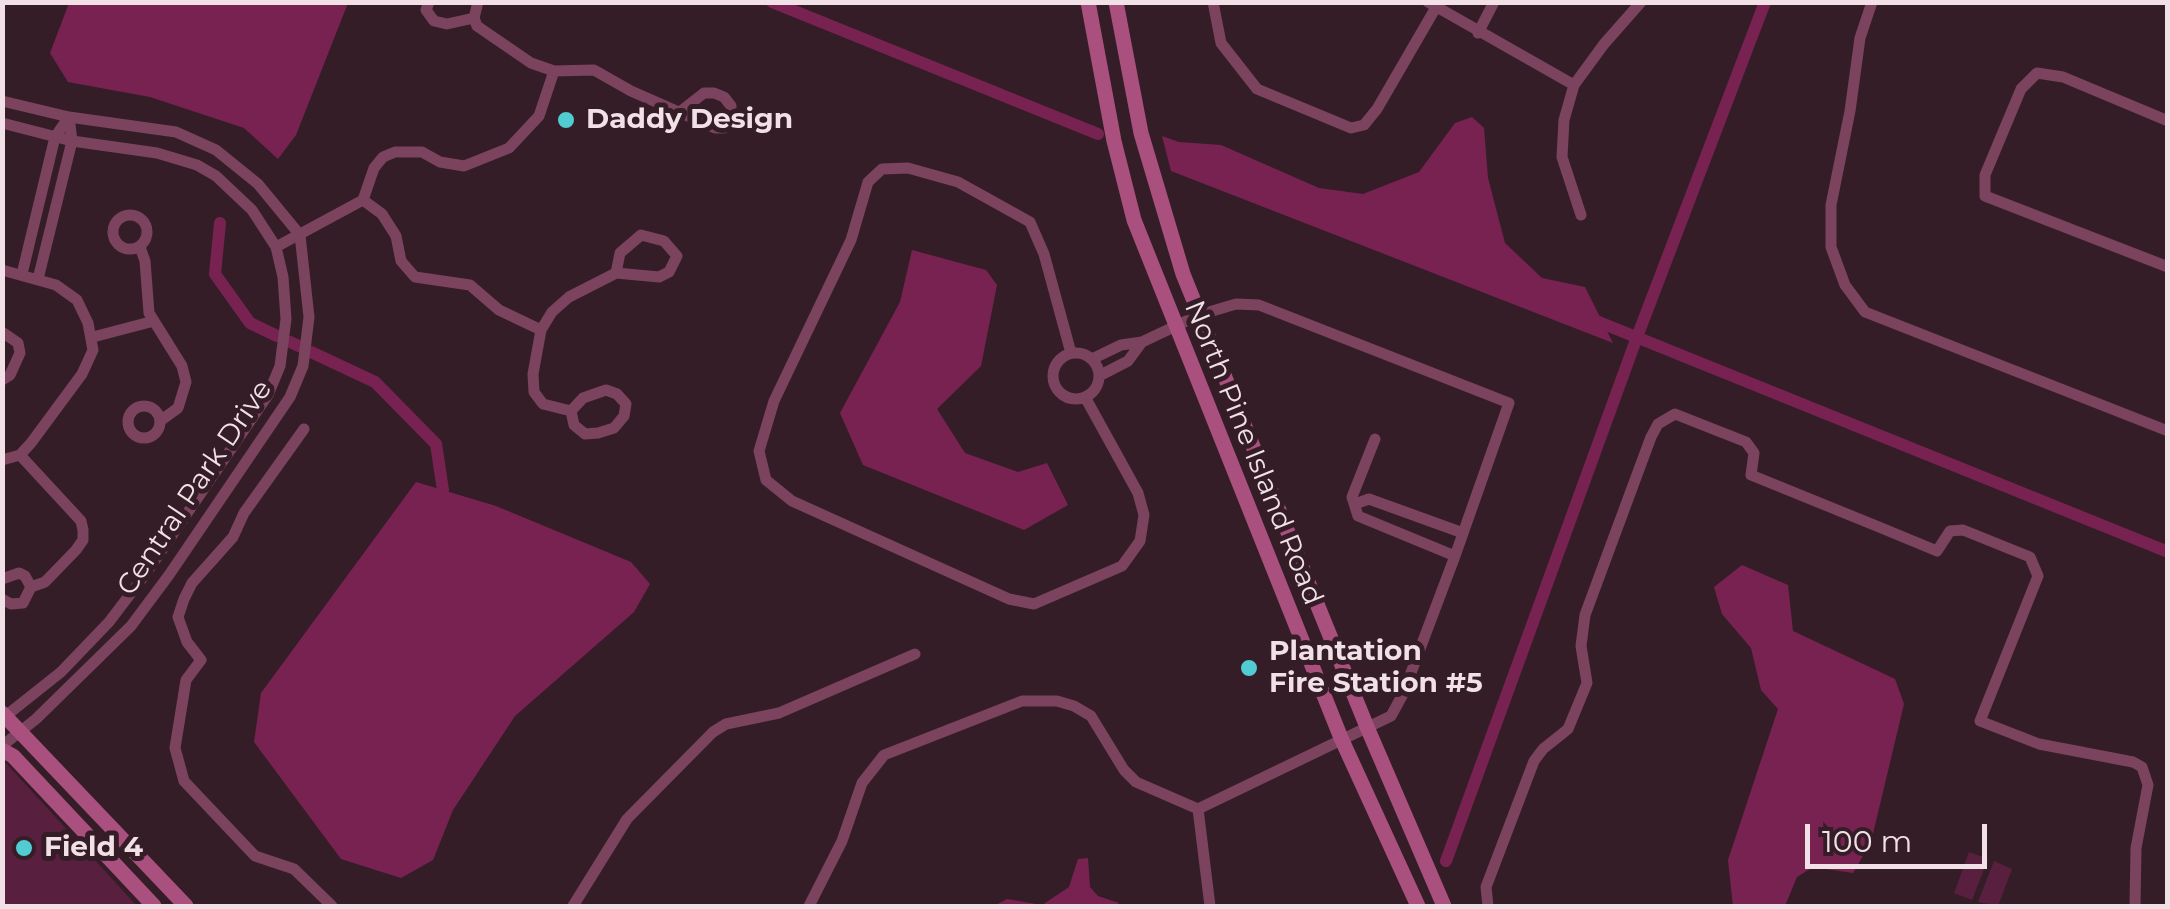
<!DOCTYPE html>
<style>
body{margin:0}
#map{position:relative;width:2170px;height:909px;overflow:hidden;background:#351d28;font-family:Montserrat,sans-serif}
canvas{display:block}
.frame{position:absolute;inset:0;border:5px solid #f1e1e7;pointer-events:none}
.scale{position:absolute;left:1805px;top:824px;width:182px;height:45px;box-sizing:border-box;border:5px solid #f1e1e7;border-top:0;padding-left:12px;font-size:30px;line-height:35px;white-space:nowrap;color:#f1e1e7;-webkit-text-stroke:8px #351d28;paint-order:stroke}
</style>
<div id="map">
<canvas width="2170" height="909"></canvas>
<div class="frame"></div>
<div class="scale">100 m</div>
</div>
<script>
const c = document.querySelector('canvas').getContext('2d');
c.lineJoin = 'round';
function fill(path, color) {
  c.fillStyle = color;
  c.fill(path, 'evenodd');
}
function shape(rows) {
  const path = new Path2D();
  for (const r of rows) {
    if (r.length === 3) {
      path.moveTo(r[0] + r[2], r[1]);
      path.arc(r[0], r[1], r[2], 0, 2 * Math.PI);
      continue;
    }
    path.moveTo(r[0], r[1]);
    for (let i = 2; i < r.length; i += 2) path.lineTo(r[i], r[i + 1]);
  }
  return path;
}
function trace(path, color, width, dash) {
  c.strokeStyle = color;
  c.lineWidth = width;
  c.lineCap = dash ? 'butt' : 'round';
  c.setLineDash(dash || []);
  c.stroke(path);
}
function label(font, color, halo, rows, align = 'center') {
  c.font = font + ' Montserrat,sans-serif';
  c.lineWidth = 10;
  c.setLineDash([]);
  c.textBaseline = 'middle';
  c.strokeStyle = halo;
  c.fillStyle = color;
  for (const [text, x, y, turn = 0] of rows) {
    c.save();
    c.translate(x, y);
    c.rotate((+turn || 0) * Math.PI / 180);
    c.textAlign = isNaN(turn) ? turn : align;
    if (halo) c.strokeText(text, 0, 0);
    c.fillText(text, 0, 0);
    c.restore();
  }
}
const green = shape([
 [5,762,137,906,3,906],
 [1969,852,1988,859,1972,900,1954,893],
 [1994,861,2012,869,1998,906,1978,902]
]);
const water = shape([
 [69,3,70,2,348,3,296,135,278,159,244,128,150,97,68,82,50,53],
 [1472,117,1484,128,1488,178,1505,243,1542,278,1585,287,1613,343,1171,171,1162,136,1179,142,1221,145,1319,188,1363,194,1419,172,1455,123],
 [912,250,986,270,997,285,981,366,937,409,965,453,1018,472,1047,463,1068,505,1024,530,863,465,840,413,900,302],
 [416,482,496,506,631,562,650,584,634,612,515,716,453,810,433,860,401,878,341,859,254,742,261,693],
 [1742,565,1788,585,1793,631,1895,679,1904,704,1871,842,1853,873,1813,867,1797,877,1785,906,1733,906,1728,860,1778,709,1761,690,1751,648,1722,614,1714,587],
 [1088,858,1090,887,1098,896,1119,903,1114,906,994,906,1007,899,1042,905,1069,887,1078,859]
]);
const canal = shape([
 [772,2,1098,134],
 [220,223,215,274,250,323,277,336],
 [1589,318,2168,552],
 [290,342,299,346],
 [311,352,375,382,436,444,443,490],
 [1446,861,1637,337,1765,2]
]);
const street = shape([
 [429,2,426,10,434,21,447,24,474,18],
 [1213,2,1221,43,1257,89,1351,128,1364,125,1377,109,1435,9],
 [1428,2,1574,85],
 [1872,2,1860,38,1850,111,1831,205,1831,247,1845,285,1865,312,2168,431],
 [474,18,477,26,531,63,554,71,594,70,631,91,715,128,724,128,731,120,731,106,724,97,714,93,704,93,681,111],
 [474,18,478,2],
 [1478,33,1494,2],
 [2,101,69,117,176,132,216,150,258,184,300,235,309,317,303,366,290,397,169,575,131,626,36,719,2,746],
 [2168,121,2063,77,2037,73,2021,89,1985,175,1985,196,2168,267],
 [2,123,72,141,157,153,197,165,216,176,252,210,276,247,283,277,286,319,280,366,268,395,147,572,109,622,61,672,2,719],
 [363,200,374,168,383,157,395,152,422,152,440,162,464,166,509,148,539,116,554,71],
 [363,200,382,214,396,236,401,261,415,277,470,285,499,310,541,330],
 [130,232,17],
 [1581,215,1562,157,1564,120,1574,85,1604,44,1641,2],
 [140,247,145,261,149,313,182,366,186,382,178,408,160,421],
 [276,247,363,200],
 [2,270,56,285,77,300,88,323,93,350,82,374,31,443,20,455,2,460],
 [22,274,55,137,69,117],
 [38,279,72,141,69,117],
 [2,332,18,343,20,353,10,375,2,380],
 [93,337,154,321],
 [1071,353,1044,254,1030,222,958,182,908,168,882,169,868,182,851,240,774,401,759,451,766,480,792,501,1009,599,1034,604,1122,566,1140,541,1144,515,1138,493,1085,397],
 [1076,376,23],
 [1092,359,1121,345,1142,342,1199,315,1236,304,1259,305,1509,403,1455,556,1403,694,1391,716,1198,809,1210,906],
 [1099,376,1128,361,1142,342],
 [144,422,16],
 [571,411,583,398,606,390,617,394,626,404,624,416,614,428,598,433,585,434,574,425,571,411,543,404,534,392,533,374,541,330,552,312,569,297,616,273,659,277,669,272,677,256,664,241,641,235,620,253,616,273],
 [304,429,244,513,233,537,192,583,184,599,178,617,187,642,201,660,186,680,175,748,184,781,255,856,294,869,332,906],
 [1375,439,1352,497,1358,516,1455,556],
 [20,455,81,521,83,530,83,540,76,550,45,582,31,587],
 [1355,504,1369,499,1463,533],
 [2,579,19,573,25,576,31,587,23,603,11,604,2,599],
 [573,906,627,819,713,732,726,724,779,713,915,654],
 [809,906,842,841,862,783,884,755,1022,701,1057,701,1074,706,1091,716,1124,770,1136,782,1198,809],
 [1488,906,1486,887,1534,761,1543,749,1568,729,1587,683,1581,646,1585,615,1651,437,1658,424,1675,414,1746,442,1754,453,1751,475,1879,527,1937,551,1950,531,1963,530,2030,557,2038,576,1980,721,2039,744,2133,762,2142,767,2148,785,2136,848,2135,906]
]);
const secondary = shape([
 [1088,2,1114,141,1134,220,1341,738,1418,906],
 [1116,2,1141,133,1183,274,1367,727,1444,906],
 [2,713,186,906],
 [2,750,13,756,154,906]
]);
const markers = [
 [566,120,10,"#51ccd3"],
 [1249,668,10,"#51ccd3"],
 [24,848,10,"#51ccd3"]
];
const poiNames = [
 ["Daddy Design",586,120],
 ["Plantation",1269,652],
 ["Fire Station #5",1269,684],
 ["Field 4",44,848]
];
const streetNames = [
 ["North Pine Island Road",1253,453,68],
 ["Central Park Drive",195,488,-56]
];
fill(green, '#591f3e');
fill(water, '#782252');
trace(canal, '#782252', 12);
trace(street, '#7b435e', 11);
trace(secondary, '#aa507e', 15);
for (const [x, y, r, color] of markers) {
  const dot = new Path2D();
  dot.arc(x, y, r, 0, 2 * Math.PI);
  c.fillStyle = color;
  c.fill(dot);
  trace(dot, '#351d28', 4);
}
label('bold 28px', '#f1e1e7', '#351d28', poiNames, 'left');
label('28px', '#f1e1e7', '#351d28', streetNames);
</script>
